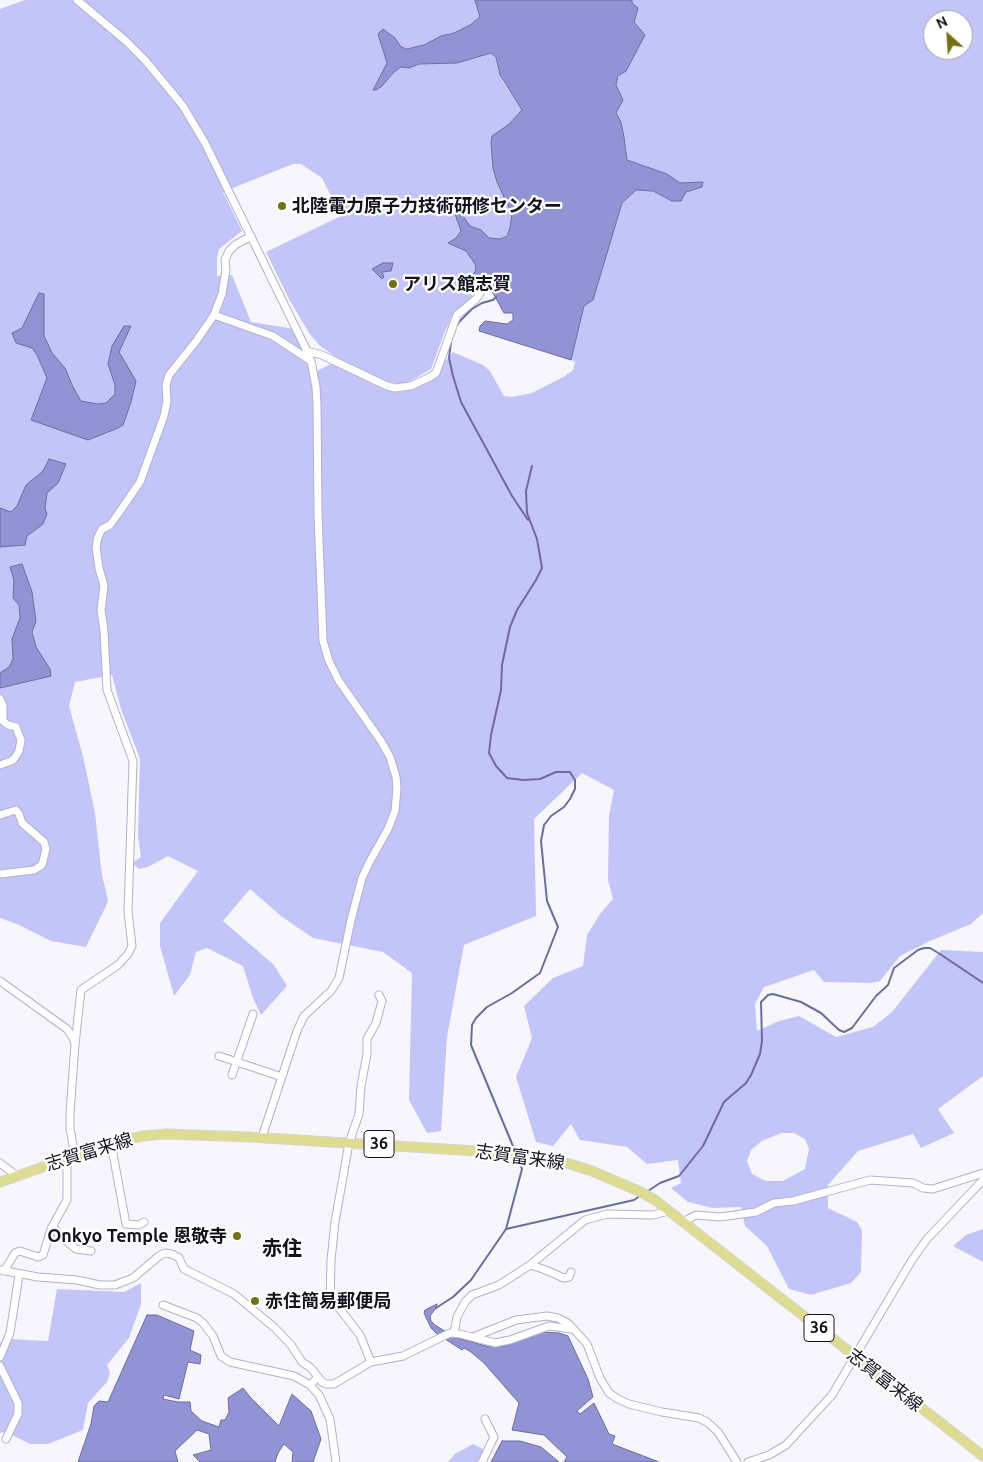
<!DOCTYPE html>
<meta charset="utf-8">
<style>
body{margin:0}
#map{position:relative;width:983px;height:1462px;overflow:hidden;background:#f6f6fc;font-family:Ubuntu,sans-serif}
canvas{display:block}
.north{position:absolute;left:923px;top:10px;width:50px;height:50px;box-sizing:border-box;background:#fff;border:1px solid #a0a1a5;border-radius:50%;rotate:334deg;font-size:14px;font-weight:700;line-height:20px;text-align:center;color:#12131d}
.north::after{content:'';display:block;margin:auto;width:18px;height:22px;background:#757215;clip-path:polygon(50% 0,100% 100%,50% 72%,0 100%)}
</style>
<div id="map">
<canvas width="983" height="1462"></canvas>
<div class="north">N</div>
</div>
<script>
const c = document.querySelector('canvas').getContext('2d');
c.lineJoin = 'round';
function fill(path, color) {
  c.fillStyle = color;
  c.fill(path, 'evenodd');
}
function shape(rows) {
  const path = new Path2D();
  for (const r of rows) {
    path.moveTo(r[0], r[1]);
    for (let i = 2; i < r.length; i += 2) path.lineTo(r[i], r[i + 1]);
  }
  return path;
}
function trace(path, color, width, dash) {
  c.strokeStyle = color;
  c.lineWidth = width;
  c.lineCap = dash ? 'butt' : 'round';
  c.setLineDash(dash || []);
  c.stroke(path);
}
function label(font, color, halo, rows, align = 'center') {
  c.font = font + ' Ubuntu,"Noto Sans JP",sans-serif';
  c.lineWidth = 4.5;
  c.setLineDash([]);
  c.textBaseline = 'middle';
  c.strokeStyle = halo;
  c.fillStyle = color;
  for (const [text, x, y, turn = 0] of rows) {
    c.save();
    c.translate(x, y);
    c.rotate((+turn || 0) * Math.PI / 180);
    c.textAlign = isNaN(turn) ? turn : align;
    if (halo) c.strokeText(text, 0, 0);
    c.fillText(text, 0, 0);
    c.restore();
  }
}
const green = shape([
 [25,0,475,0,480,17,470,25,454,33,441,36,424,45,407,49,401,47,395,38,381,44,387,63,373,89,376,90,382,86,394,72,401,67,409,68,419,64,457,63,491,53,496,57,500,75,503,82,522,110,491,143,493,168,497,182,512,214,510,228,507,235,500,239,489,238,481,230,459,224,461,231,456,238,449,243,466,251,475,264,476,270,465,290,472,295,471,299,455,311,445,331,431,369,411,381,398,384,385,381,340,360,319,345,309,333,290,301,266,252,341,216,322,178,301,164,293,164,223,192,242,231,219,249,217,258,217,276,232,275,251,322,295,329,315,372,333,363,394,391,403,392,429,380,453,352,483,365,490,371,504,396,512,397,532,393,565,376,573,370,575,362,571,360,584,306,593,300,622,203,636,190,653,191,672,201,702,182,680,183,667,174,627,160,624,137,621,122,616,113,622,100,616,85,638,8,632,3,632,0,983,0,983,913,971,924,930,941,900,956,880,981,870,983,824,982,814,970,764,987,755,1004,757,1031,779,1021,799,1016,836,1037,873,1027,892,1012,941,950,983,952,983,1076,938,1109,954,1133,921,1148,913,1134,858,1151,828,1185,828,1208,857,1222,862,1230,861,1272,851,1283,811,1295,789,1289,767,1246,745,1226,741,1207,713,1208,688,1202,671,1188,681,1183,678,1160,647,1164,627,1147,580,1140,571,1124,553,1146,536,1142,516,1077,532,1038,524,1006,553,978,583,966,587,935,600,914,613,899,608,880,609,816,614,790,582,773,534,819,536,916,464,945,447,1037,441,1131,427,1133,409,1100,412,973,383,952,313,938,281,916,250,889,223,921,274,965,287,986,261,1015,253,998,243,966,207,948,196,952,190,975,174,996,160,946,160,923,198,871,168,856,148,867,139,869,132,863,141,857,138,836,140,759,121,709,112,675,75,682,69,706,83,756,95,813,102,875,108,900,106,906,86,947,51,941,17,924,0,918,0,9],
 [933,20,963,20,963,50,933,50],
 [781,1133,794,1133,805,1139,809,1149,805,1169,783,1181,766,1181,752,1174,747,1161,751,1150,762,1141],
 [983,1229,983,1262,953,1246,966,1235],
 [141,1283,141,1304,129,1338,107,1365,110,1373,107,1382,88,1403,83,1430,48,1444,30,1444,6,1432,0,1433,0,1343,7,1339,48,1341,57,1289,124,1292],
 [473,1444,485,1450,479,1462,448,1462,455,1454]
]);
const water = shape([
 [475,0,632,0,632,3,638,8,634,22,645,35,626,71,618,76,616,85,623,100,616,113,621,122,624,137,627,160,667,174,680,183,703,182,702,187,686,192,681,201,672,201,653,191,636,190,622,203,593,300,584,306,571,360,479,331,480,326,485,321,507,324,513,320,513,313,504,313,493,293,485,285,470,279,476,270,475,264,466,251,448,243,456,238,461,231,455,214,459,210,470,226,481,230,489,238,500,239,507,236,510,228,512,214,497,182,493,168,491,143,492,136,508,125,522,110,500,75,496,57,491,53,457,63,419,64,409,68,401,67,394,72,382,86,376,90,373,90,387,63,378,34,383,29,395,38,401,47,407,49,424,45,441,36,454,33,470,25,480,17,475,0],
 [383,263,393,263,391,271,382,272,384,277,382,279,372,269,383,263],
 [39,293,44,294,44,336,52,353,65,368,73,387,81,401,98,404,106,403,115,394,115,385,108,364,112,346,124,326,131,326,119,352,136,381,131,402,123,425,118,428,88,440,31,420,47,378,37,355,32,348,16,343,12,333,22,328,39,293],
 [49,459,66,464,58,483,47,493,45,508,47,514,43,524,27,536,25,545,0,547,0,508,11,512,17,506,26,485,43,471,49,459],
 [22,564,32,592,36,621,32,632,36,647,50,669,51,676,0,688,0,673,9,667,13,659,12,639,20,618,19,605,13,598,14,580,10,567,22,564],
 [437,1304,436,1308,430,1316,431,1321,435,1325,454,1337,486,1346,505,1346,542,1332,559,1333,568,1336,588,1379,593,1397,577,1411,580,1414,594,1403,609,1434,615,1436,612,1444,659,1462,564,1462,567,1457,544,1435,512,1430,519,1403,484,1363,471,1352,464,1348,462,1350,436,1333,431,1328,424,1313,425,1310,437,1304],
 [147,1315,157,1315,194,1331,190,1350,201,1355,200,1364,188,1362,179,1399,164,1395,163,1399,178,1402,190,1402,191,1411,202,1421,219,1427,221,1420,225,1420,229,1412,228,1398,243,1388,250,1397,279,1426,292,1394,311,1411,321,1439,313,1462,292,1462,293,1452,284,1444,278,1453,275,1462,200,1462,193,1455,211,1450,209,1434,197,1430,175,1451,178,1462,78,1462,91,1424,94,1406,99,1401,108,1402,147,1315],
 [502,1441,520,1441,541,1447,559,1462,491,1462,502,1441]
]);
const stream = shape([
 [455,328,460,321,472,309,482,303,493,300,496,297],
 [451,342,449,358,453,376,461,402,512,496,528,520],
 [515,1151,471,1045,472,1025,476,1018,487,1007,512,993,540,973,558,927,547,901,541,841,544,825,551,816,564,807,570,799,575,789,575,780,570,772,556,772,540,779,523,780,507,778,496,766,489,753,491,735,501,690,502,665,510,627,517,610,536,580,542,568,537,539,527,513,526,491,532,466],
 [648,1191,660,1183,679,1176,703,1146,724,1102,746,1083,751,1075,760,1054,762,1041,761,1002,768,995,773,994,801,1002,821,1013,839,1030,844,1032,852,1028,876,996,888,985,894,968,918,950,924,948,930,948,940,954,983,983],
 [506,1229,634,1200,641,1195],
 [436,1308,453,1297,471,1280,506,1229,522,1169,518,1158]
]);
const minor = shape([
 [77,0,126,41,145,60,183,106,205,143,307,351,311,361,316,387,317,404,318,515,323,641,329,661,339,681,381,741,390,757,396,777,397,788,395,811,388,829,370,861,362,878,351,920,339,978,331,991,304,1016,297,1031,262,1137],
 [214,315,273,336,311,361],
 [307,351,322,355,387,386,395,388,411,386,430,377,436,373,457,315,476,299,482,290],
 [0,699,3,706,3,721,8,725,16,727,21,740,19,751,14,759,11,761,0,765],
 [0,815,16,810,19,814,22,823,44,842,46,849,42,865,34,870,0,874],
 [0,981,67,1029,73,1038,75,1044,70,1113,70,1129,75,1155],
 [75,1044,81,990,118,965,128,954,132,946,128,912,133,761,107,690,104,631,101,610,104,586,99,568,96,547,98,537,102,529,110,525,118,514,140,482,164,416,167,401,166,385,169,375,197,340,214,315,222,294,226,270,225,260,229,251,235,245,251,236],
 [219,1056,282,1077],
 [232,1075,253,1014],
 [111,1143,126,1224,139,1225,144,1222],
 [0,1163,17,1176],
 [683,1222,696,1215,720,1217,756,1212,774,1203,793,1201,870,1180,913,1183,923,1188,933,1189,983,1173],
 [53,1226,58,1234,76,1249,91,1251],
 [530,1265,543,1269,564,1278,569,1277,571,1272],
 [0,1270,38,1277,77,1280,100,1285,115,1285,133,1278,159,1256,165,1253,172,1254,179,1258,184,1269,234,1294,275,1328,291,1345,302,1362,311,1368,322,1382,326,1384,334,1384,371,1362,403,1356,450,1333,460,1334,495,1343,510,1340,549,1326,572,1329],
 [4,1271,15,1253,20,1251,38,1257,43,1255,51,1229,67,1200,67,1158],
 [163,1305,197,1318,203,1323,213,1336,221,1356,230,1362,294,1376,310,1385,317,1378],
 [454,1333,457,1317,465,1302,472,1295,499,1285,530,1265,585,1220,607,1214,653,1215,669,1211],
 [473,1337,516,1320,547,1316,558,1318,569,1324,587,1344,600,1378,609,1393,618,1399,629,1404,662,1412,699,1418,707,1422,718,1432,737,1462],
 [0,1357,10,1333,19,1275],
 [371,1362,360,1335,339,1308,330,1301,331,1260,335,1222,349,1143,359,1114,361,1086,367,1054,367,1039,376,1023,382,1001,379,995],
 [0,1366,18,1403,18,1414,6,1439],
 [310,1385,319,1395,330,1419,336,1462],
 [482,1462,494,1437,485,1419],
 [748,1462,769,1455,786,1445,832,1395,912,1260,927,1239,983,1180]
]);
const major = shape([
 [0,1182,111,1143,143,1136,166,1134,249,1137,509,1153,542,1157,570,1164,592,1171,641,1192,655,1200,983,1456]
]);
const markers = [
 [282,206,5,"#757215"],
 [393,284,5,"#757215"],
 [237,1236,5,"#757215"],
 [255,1301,5,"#757215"]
];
const shields = [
 [379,1144,30],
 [819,1328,30]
];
const shieldNames = [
 ["36",379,1144],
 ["36",819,1328]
];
const poiNames = [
 ["北陸電力原子力技術研修センター",292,206],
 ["アリス館志賀",403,284],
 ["Onkyo Temple 恩敬寺",227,1236,"right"],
 ["赤住簡易郵便局",265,1301]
];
const streetNames = [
 ["志賀富来線",89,1152,-17],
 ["志賀富来線",520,1157,8],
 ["志賀富来線",885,1380,38]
];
const quarterNames = [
 ["赤住",282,1248]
];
fill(green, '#c3c5f8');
fill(water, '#9293d4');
trace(water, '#6c6d9d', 1);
trace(stream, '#6c6d9d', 2);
trace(minor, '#b0b1cd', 9);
trace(major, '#d4d5d6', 11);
trace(minor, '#fff', 7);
trace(major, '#dedc91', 9);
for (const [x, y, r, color] of markers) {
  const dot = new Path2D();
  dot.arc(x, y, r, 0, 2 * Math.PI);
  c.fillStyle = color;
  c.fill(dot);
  trace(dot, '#fff', 2);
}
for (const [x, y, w] of shields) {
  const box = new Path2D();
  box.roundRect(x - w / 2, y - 13.5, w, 27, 4);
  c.fillStyle = '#fff';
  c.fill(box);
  trace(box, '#12131d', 1);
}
label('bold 16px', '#12131d', null, shieldNames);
label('bold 18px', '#12131d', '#fff', poiNames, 'left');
label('18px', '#12131d', '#fff', streetNames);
label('bold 20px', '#12131d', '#fff', quarterNames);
</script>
